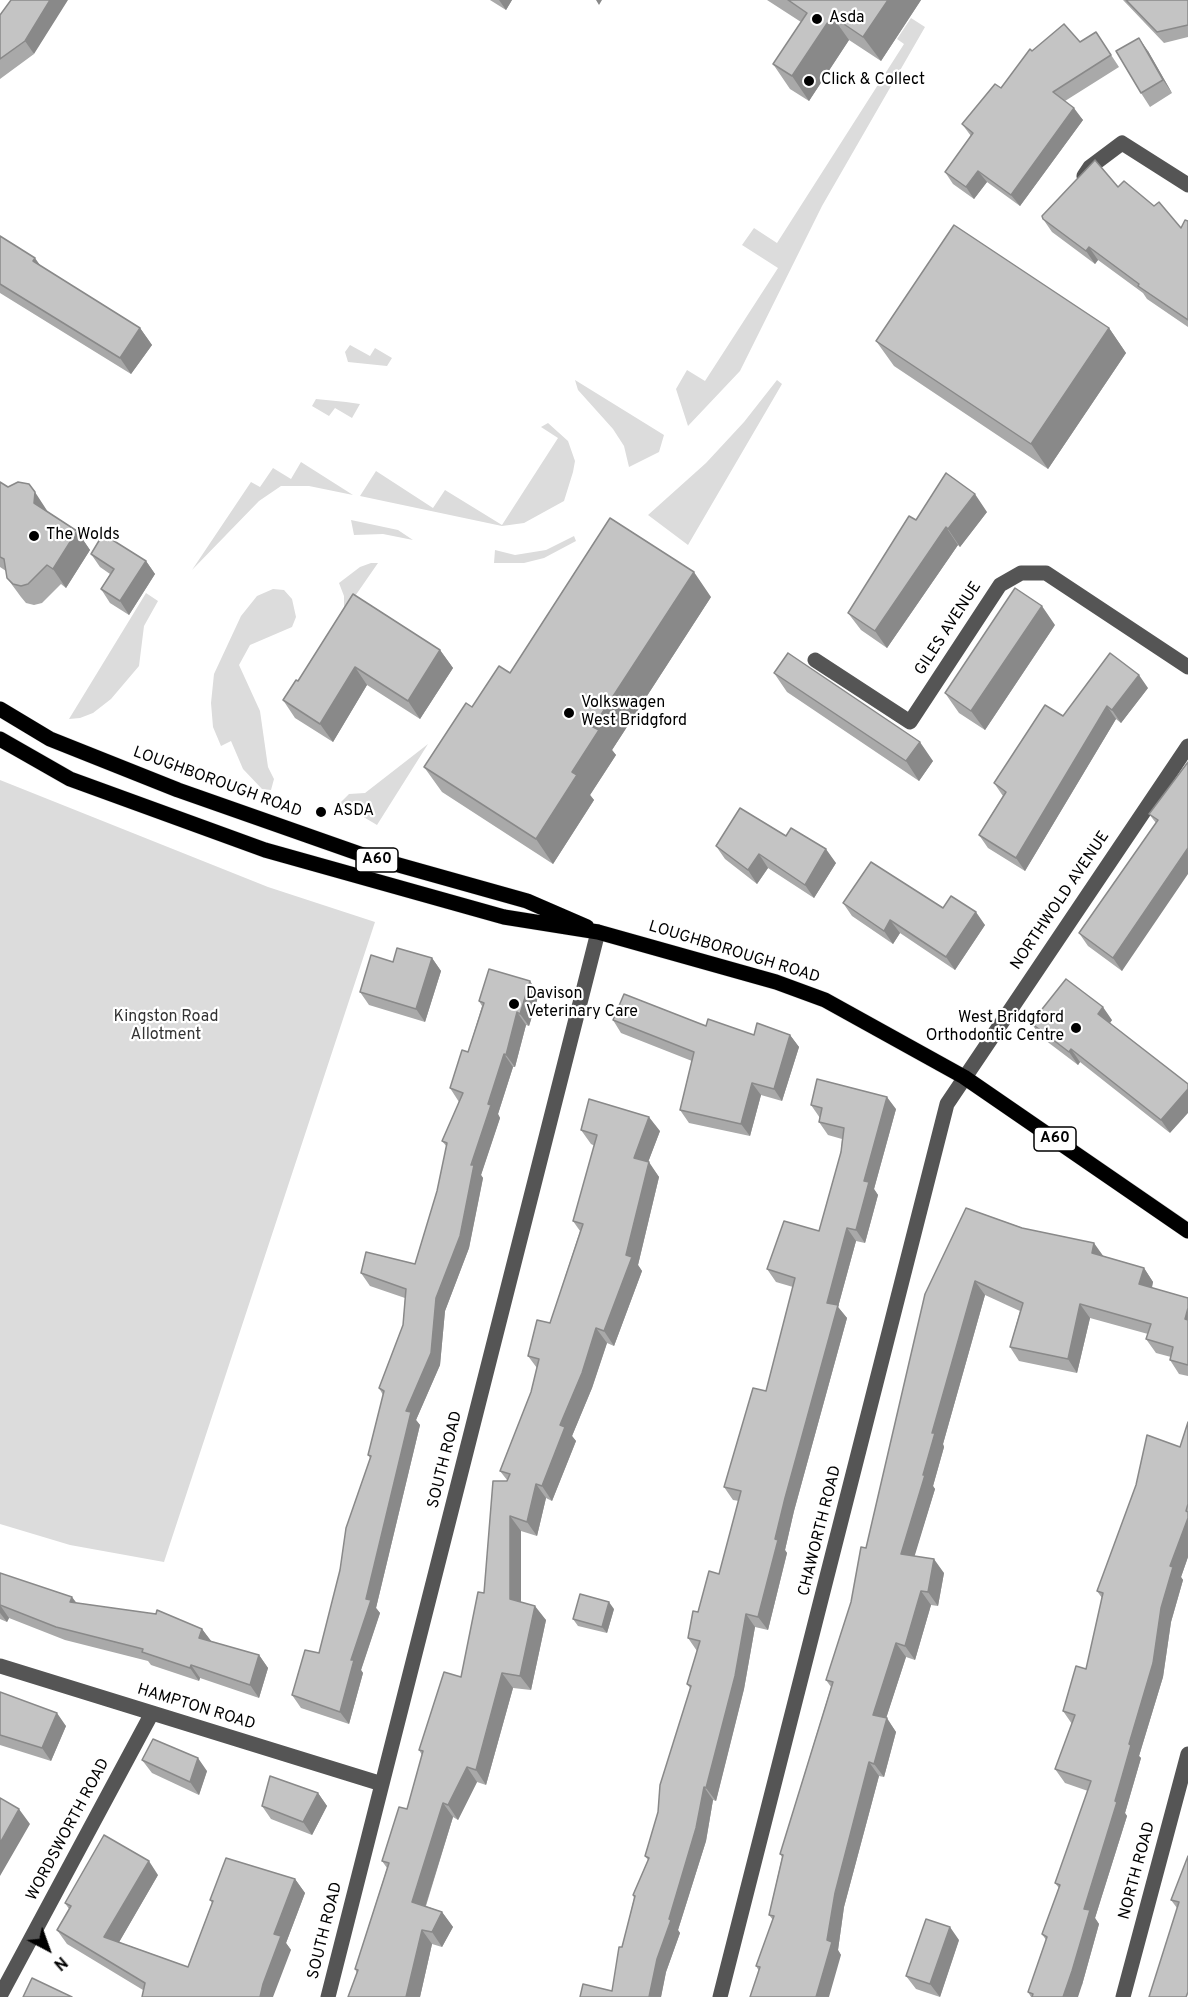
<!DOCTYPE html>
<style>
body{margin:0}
#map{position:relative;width:1188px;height:1997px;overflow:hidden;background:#fff;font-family:Overpass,sans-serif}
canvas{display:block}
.north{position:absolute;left:18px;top:1919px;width:60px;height:60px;-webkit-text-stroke:4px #fff;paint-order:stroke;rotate:139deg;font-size:16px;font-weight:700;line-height:24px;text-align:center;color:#000}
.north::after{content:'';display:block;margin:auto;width:21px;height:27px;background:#000;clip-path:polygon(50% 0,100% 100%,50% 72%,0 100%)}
</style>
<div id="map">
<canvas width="1188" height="1997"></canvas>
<div class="north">N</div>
</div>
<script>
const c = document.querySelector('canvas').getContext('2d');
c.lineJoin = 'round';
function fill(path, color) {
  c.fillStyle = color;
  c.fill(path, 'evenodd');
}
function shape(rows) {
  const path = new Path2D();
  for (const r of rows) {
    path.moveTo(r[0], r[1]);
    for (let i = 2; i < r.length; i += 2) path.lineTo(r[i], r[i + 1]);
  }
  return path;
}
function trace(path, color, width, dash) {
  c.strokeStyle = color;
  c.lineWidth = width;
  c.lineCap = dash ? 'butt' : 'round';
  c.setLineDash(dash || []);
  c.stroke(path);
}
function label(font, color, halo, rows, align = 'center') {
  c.font = font + ' Overpass,sans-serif';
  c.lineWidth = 4.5;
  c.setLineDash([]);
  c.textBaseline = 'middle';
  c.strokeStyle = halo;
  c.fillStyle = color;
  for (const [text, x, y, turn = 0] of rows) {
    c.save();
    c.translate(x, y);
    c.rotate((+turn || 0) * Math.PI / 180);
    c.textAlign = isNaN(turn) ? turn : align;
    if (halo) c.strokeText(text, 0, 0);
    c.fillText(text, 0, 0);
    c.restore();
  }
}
const green = shape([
 [911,18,925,27,822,206,740,371,688,426,676,389,687,370,705,381,778,268,742,245,754,228,777,243,904,44,897,39],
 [350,345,370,356,375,348,392,358,387,366,348,362,345,352],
 [575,380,664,435,659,452,629,467,624,446,613,429,578,390],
 [777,380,782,384,688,545,648,515,706,463,744,422],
 [316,399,346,402,360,404,352,418,335,408,329,416,312,406],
 [548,423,568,441,575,461,573,472,564,501,524,523,502,526,360,496,376,471,433,508,445,490,502,525,558,438,541,427],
 [301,462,353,495,309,486,281,486,259,501,192,570,251,482,260,487,273,468,291,479],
 [351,520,398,530,413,540,383,534,354,535],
 [574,536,576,541,544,558,524,563,494,563,495,550,515,555,546,550],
 [371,563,378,563,344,612,344,596,339,583,360,567],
 [273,589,284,590,292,599,296,617,292,627,250,645,239,665,260,711,268,767,274,779,271,790,262,789,243,769,231,741,221,746,213,727,211,703,214,674,241,616,257,596],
 [146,593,158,601,144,626,139,666,111,699,93,713,80,718,69,719],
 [428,744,377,825,340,803,349,794,365,793],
 [0,780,268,887,375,922,164,1562,70,1545,0,1524]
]);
const minor = shape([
 [1084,176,1090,167,1122,143,1188,185],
 [815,660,910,722,1000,585,1021,573,1046,573,1188,667],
 [0,1666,382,1784],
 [0,1996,152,1713],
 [328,1997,598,932],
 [720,1997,947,1104,1188,746],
 [1123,1997,1188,1754]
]);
const major = shape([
 [0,709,50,739,178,790,363,855,527,901,587,927],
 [0,739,70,779,265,850,504,917,598,932,776,982,825,1000,964,1077,1188,1231]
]);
const wall = shape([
 [11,0,34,54,0,79,0,15],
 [490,0,512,0,506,10],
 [767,0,921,0,881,61,849,40,809,101,790,89,773,64,801,22],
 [1123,0,1188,0,1188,37,1164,43],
 [1096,32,1119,67,1065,101,1083,120,1020,206,987,182,974,199,953,184,945,172,971,136,962,124,1001,88,1032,51,1080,42],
 [1148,51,1172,93,1150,107,1141,93],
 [1118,187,1154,206,1181,228,1188,221,1188,327,1147,299,1143,293,1098,260,1095,264,1052,232,1043,219],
 [0,236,41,266,140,328,152,345,131,374,0,293],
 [1109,328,1126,353,1048,469,894,366,876,341],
 [0,482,77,531,90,550,66,588,61,584,42,603,34,605,26,603,21,597,7,578,6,571,0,567],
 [987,512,960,547,958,545,887,648,861,630,848,613,916,520],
 [91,554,146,561,155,574,129,615,110,603,101,589,110,574,100,567],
 [353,594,440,650,453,668,420,719,367,685,333,742,295,718,283,700,298,681],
 [711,597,612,750,616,755,590,795,594,800,553,864,442,792,424,767,472,707,510,673],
 [1055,625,985,730,959,713,945,693],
 [774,673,933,761,919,781,787,692],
 [1148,688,1121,723,1116,719,1025,871,988,848,979,835,1003,796,994,783,1063,716],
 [1188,762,1122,971,1088,946,1079,933,1156,823,1149,814],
 [786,836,836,863,814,898,768,868,757,884,725,859,716,846],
 [843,903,943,908,985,925,955,970,900,933,893,944,852,916],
 [432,958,441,971,425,1022,369,1005,360,992,393,962],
 [539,994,529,1026,526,1025,515,1067,513,1067,498,1114,500,1118,481,1175,483,1178,469,1248,445,1311,440,1365,416,1420,420,1425,376,1608,380,1613,361,1670,363,1673,349,1724,301,1708,292,1695,319,1653,370,1458,368,1455,383,1395,379,1388,403,1325,405,1298,370,1286,361,1273,415,1264,437,1191,447,1147,442,1141,459,1102,450,1088,468,1052,482,1006,479,1001],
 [613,1020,706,1026,754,1035,790,1035,799,1047,782,1101,761,1095,750,1136,689,1123,680,1110,692,1061,621,1033],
 [1112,1020,1110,1023,1170,1133,1080,1062,1078,1065,1041,1037,1031,1023],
 [811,1105,896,1109,874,1189,878,1195,865,1243,856,1241,838,1307,847,1318,794,1511,785,1550,787,1553,768,1630,755,1627,744,1689,716,1801,713,1800,706,1841,678,1930,680,1933,666,1972,661,1997,580,1997,612,1991,634,1898,633,1895,648,1860,645,1856,658,1812,690,1688,687,1684,697,1651,688,1638,698,1612,719,1574,739,1501,733,1500,724,1487,766,1391,793,1287,776,1282,767,1269,819,1231,841,1152,842,1139,828,1135,819,1122,820,1118],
 [581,1130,660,1131,648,1162,659,1177,638,1265,642,1271,614,1346,607,1343,592,1388,572,1436,576,1441,552,1501,546,1498,537,1536,521,1531,521,1602,546,1620,531,1690,513,1688,486,1785,477,1782,458,1820,453,1817,426,1906,442,1912,453,1927,442,1947,432,1944,420,1997,348,1997,357,1973,355,1969,387,1868,382,1861,407,1809,422,1755,419,1750,461,1677,484,1593,507,1480,500,1471,531,1392,537,1368,528,1356,550,1323,580,1231,573,1221,595,1146,591,1144],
 [966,1208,1103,1256,1144,1268,1153,1282,1152,1288,1188,1298,1188,1376,1179,1374,1170,1360,1171,1357,1156,1353,1146,1339,1148,1334,1090,1318,1077,1373,1019,1361,1010,1347,1020,1311,985,1295,943,1444,944,1447,933,1486,935,1489,914,1556,944,1573,938,1606,931,1605,915,1660,906,1657,886,1718,896,1732,884,1777,879,1776,844,1907,838,1950,841,1955,759,1971,756,1966,773,1920,769,1915,782,1857,780,1854,831,1687,826,1680,851,1602,866,1548],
 [1188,1422,1188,1557,1181,1577,1183,1580,1171,1622,1163,1677,1139,1756,1141,1758,1125,1813,1127,1816,1095,1918,1099,1924,1082,1985,1031,1997,1028,1992,1046,1940,1042,1934,1059,1888,1055,1883,1088,1791,1065,1783,1055,1769,1072,1724,1063,1711,1086,1669,1102,1598,1097,1591,1180,1447],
 [0,1573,77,1603,202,1629,211,1642,259,1655,268,1668,259,1698,200,1678,199,1681,151,1665,148,1661,65,1640,9,1618,7,1622,0,1619],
 [614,1609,607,1633,578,1626,573,1619],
 [0,1692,66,1726,51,1761,0,1745],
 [142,1760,207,1771,199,1795,152,1773],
 [318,1793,327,1806,312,1835,271,1819,262,1806],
 [1188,1856,1188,1997,1177,1908,1171,1900],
 [158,1875,119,1942,188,1967,212,1903,210,1900,295,1879,305,1893,286,1943,291,1950,143,1990,67,1944,57,1930,69,1909,65,1903],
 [959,1940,940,1997,916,1989,906,1976]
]);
const shadedWall = shape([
 [50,0,68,0,34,54,25,41],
 [499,0,512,0,506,10],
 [596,0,602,0,599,5],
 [888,0,921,0,881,61,863,37],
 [832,16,849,40,809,101,792,76],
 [1139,38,1148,51,1172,93,1163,80],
 [1074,108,1083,120,1020,206,1011,195],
 [978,171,987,182,974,199,966,187],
 [1089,247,1098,260,1095,264,1086,251],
 [35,258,47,275,33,261],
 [140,328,152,345,131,374,120,358],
 [1109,328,1126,353,1048,469,1031,444],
 [35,492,48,512,47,522,34,503],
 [975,494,987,512,960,547,948,529],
 [946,527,958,545,887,648,875,631],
 [77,531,90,550,66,588,53,569],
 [146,561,155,574,129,615,120,601],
 [694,572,711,597,612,750,616,755,590,795,594,800,553,864,536,839,572,772,593,727],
 [1042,606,1055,625,985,730,971,711],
 [440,650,453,668,420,719,408,701],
 [355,667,367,685,333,742,320,724],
 [1139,675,1148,688,1121,723,1112,710],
 [1107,706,1116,719,1025,871,1016,858],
 [920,742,933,761,919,781,906,761],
 [1188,848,1188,874,1122,971,1113,958],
 [826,849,836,863,814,898,805,885],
 [759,854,768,868,757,884,748,870],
 [976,912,985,925,955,970,946,957],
 [890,920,900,933,893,944,884,931],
 [432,958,441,971,425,1022,416,1009],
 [530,981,539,994,529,1026,520,1014],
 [1103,1007,1112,1020,1107,1027,1098,1014],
 [517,1012,526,1025,515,1067,506,1055],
 [790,1035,799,1047,782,1101,774,1089],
 [1071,1049,1080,1062,1078,1065,1069,1052],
 [504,1054,513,1067,498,1114,500,1118,481,1175,483,1178,469,1248,445,1311,440,1365,416,1420,420,1425,376,1608,380,1613,361,1670,363,1673,349,1724,340,1712,351,1660,366,1599,406,1411,488,1104],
 [752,1083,761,1095,750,1136,741,1124],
 [1188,1089,1188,1113,1170,1133,1161,1120],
 [887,1097,896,1109,874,1189,878,1195,865,1243,856,1230,864,1181],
 [649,1117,660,1131,644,1173,634,1158],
 [649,1162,659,1177,638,1265,642,1271,614,1346,604,1331,626,1255],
 [847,1228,856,1241,838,1307,847,1318,794,1511,785,1550,787,1553,768,1630,758,1617,827,1303],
 [1094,1243,1104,1257,1092,1253],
 [1144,1268,1153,1282,1149,1298,1139,1284],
 [975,1281,985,1295,943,1444,944,1447,933,1486,935,1489,911,1568,901,1554,923,1475,932,1433],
 [1080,1304,1090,1318,1077,1373,1068,1359],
 [1188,1308,1188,1323,1185,1319],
 [596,1328,607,1343,592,1388,572,1436,576,1441,552,1501,542,1486,560,1425],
 [536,1484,546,1498,537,1536,527,1522],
 [510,1516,521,1531,521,1614,510,1599],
 [1188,1518,1188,1557,1181,1577,1183,1580,1171,1622,1163,1677,1139,1756,1141,1758,1125,1813,1127,1816,1095,1918,1099,1924,1082,1985,1078,1997,1063,1997,1084,1909,1115,1801,1161,1608,1170,1566],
 [934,1559,944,1573,938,1606,928,1592],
 [921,1591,931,1605,915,1660,905,1646],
 [72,1597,82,1610,70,1602],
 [609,1602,614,1609,607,1633,602,1627],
 [0,1605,9,1618,7,1622,0,1613],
 [535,1606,546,1620,531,1690,520,1676],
 [746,1614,755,1627,744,1689,716,1801,706,1788],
 [202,1629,212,1642,199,1638],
 [896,1643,906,1657,883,1728,873,1715],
 [259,1655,268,1668,259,1698,250,1685],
 [191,1665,200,1678,199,1681,190,1668],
 [502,1673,513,1688,486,1785,476,1770],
 [57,1713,66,1726,51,1761,42,1748],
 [887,1718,896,1732,884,1777,874,1764],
 [198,1758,207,1771,199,1795,190,1782],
 [869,1762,879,1776,844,1907,838,1950,841,1955,829,1997,816,1997,827,1940,835,1893],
 [467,1767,477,1782,458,1820,448,1805],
 [704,1787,713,1800,706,1841,678,1930,680,1933,666,1972,661,1997,649,1997,657,1959,669,1919],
 [318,1793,327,1806,312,1835,303,1822],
 [443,1803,453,1817,422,1917,412,1902],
 [19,1809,30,1824,0,1876,0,1843],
 [149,1861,158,1875,114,1951,104,1937],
 [295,1879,305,1893,286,1943,291,1950,273,1997,260,1997,274,1934],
 [442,1912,453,1927,442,1947,432,1932],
 [950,1927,959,1940,940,1997,930,1984],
 [422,1930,432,1944,420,1997,406,1997]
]);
const building = shape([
 [11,0,50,0,25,41,0,59,0,15,11,0],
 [788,0,888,0,863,37,832,16,792,76,773,64,807,13,788,0],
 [1126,0,1188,0,1188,25,1157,32,1126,0],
 [1064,24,1080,42,1096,32,1111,55,1053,92,1074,108,1011,195,978,171,966,187,945,172,973,133,962,124,995,84,1001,88,1030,49,1032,51,1064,24],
 [1139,38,1163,80,1141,93,1116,51,1139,38],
 [1095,160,1118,187,1124,181,1154,206,1159,202,1181,228,1185,220,1188,221,1188,320,1138,286,1139,284,1089,247,1086,251,1043,219,1042,216,1095,160],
 [954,225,1109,328,1031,444,876,341,954,225],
 [0,236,35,258,33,261,140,328,120,358,0,284,0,236],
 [946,473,975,494,948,529,946,527,875,631,848,613,909,516,916,520,946,473],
 [0,482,8,487,18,482,29,484,35,492,34,503,77,531,53,569,47,565,28,584,21,586,13,584,7,578,4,559,0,557,0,482],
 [610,518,694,572,593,727,599,730,572,772,577,775,536,839,424,767,466,703,472,707,499,666,510,673,610,518],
 [103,534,146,561,120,601,101,589,114,569,91,554,103,534],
 [1015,588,1042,606,971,711,945,693,1015,588],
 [353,594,440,650,408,701,355,667,320,724,283,700,296,680,298,681,353,594],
 [788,653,920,742,906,761,774,673,788,653],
 [1110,653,1139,675,1112,710,1107,706,1016,858,979,835,1006,792,994,783,1045,705,1063,716,1110,653],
 [1188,762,1188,848,1113,958,1079,933,1158,820,1149,814,1188,762],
 [740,808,786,836,791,828,826,849,805,885,759,854,748,870,716,846,740,808],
 [871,862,943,908,951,896,976,912,946,957,890,920,884,931,843,903,871,862],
 [397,948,432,958,416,1009,360,992,371,955,393,962,397,948],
 [489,969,530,981,520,1014,517,1012,506,1055,504,1054,488,1104,491,1105,471,1165,474,1165,460,1236,436,1298,431,1353,406,1411,411,1412,366,1599,371,1600,351,1660,354,1660,340,1712,292,1695,305,1650,319,1653,340,1570,346,1528,371,1456,368,1455,384,1391,379,1388,403,1325,406,1289,361,1273,366,1252,415,1264,437,1191,447,1143,442,1141,463,1093,450,1088,462,1050,468,1052,484,1003,479,1001,489,969],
 [1066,979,1103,1007,1098,1014,1188,1084,1188,1089,1161,1120,1071,1049,1069,1052,1031,1023,1066,979],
 [624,994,706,1026,708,1019,754,1035,757,1023,790,1035,774,1089,752,1083,741,1124,680,1110,694,1052,613,1020,624,994],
 [817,1079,887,1097,864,1181,869,1182,856,1230,847,1228,827,1303,838,1305,785,1498,775,1539,778,1540,758,1617,746,1614,735,1676,706,1788,704,1787,696,1828,669,1919,671,1920,657,1959,649,1997,580,1997,583,1984,612,1991,619,1947,622,1947,635,1896,633,1895,649,1858,645,1856,658,1812,660,1785,691,1686,687,1684,700,1641,688,1638,693,1611,698,1612,709,1571,719,1574,741,1491,724,1487,753,1388,766,1391,795,1278,767,1269,784,1221,819,1231,841,1152,844,1128,819,1122,822,1108,811,1105,817,1079],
 [589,1099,649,1117,634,1158,649,1162,626,1255,632,1257,604,1331,596,1328,582,1373,560,1425,565,1427,542,1486,536,1484,527,1522,510,1516,510,1599,535,1606,520,1676,502,1673,476,1770,467,1767,448,1805,443,1803,412,1902,442,1912,432,1932,422,1930,406,1997,348,1997,358,1970,355,1969,389,1863,382,1861,399,1807,407,1809,423,1751,419,1750,444,1672,461,1677,478,1592,484,1593,493,1481,507,1481,510,1474,500,1471,531,1392,539,1359,528,1356,537,1320,550,1323,583,1224,573,1221,597,1135,581,1130,589,1099],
 [966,1208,1022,1228,1094,1243,1092,1253,1144,1268,1139,1284,1188,1298,1188,1308,1185,1319,1188,1320,1188,1365,1170,1360,1173,1347,1146,1339,1151,1324,1080,1304,1068,1359,1010,1347,1023,1303,975,1281,932,1433,935,1433,923,1475,925,1475,901,1554,934,1559,928,1592,921,1591,905,1646,896,1643,873,1715,887,1718,874,1764,869,1762,835,1893,827,1940,832,1942,816,1997,750,1997,760,1967,756,1966,774,1916,769,1915,783,1855,780,1854,833,1682,826,1680,851,1602,861,1547,866,1548,925,1294,966,1208],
 [1188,1422,1188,1504,1186,1511,1188,1512,1188,1518,1170,1566,1173,1567,1161,1608,1153,1663,1129,1744,1131,1745,1115,1801,1117,1802,1084,1909,1090,1910,1072,1971,1063,1997,1032,1997,1033,1994,1028,1992,1047,1937,1042,1934,1060,1885,1055,1883,1091,1781,1055,1769,1075,1715,1063,1711,1076,1666,1086,1669,1103,1593,1097,1591,1136,1485,1147,1435,1180,1447,1188,1422],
 [0,1573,72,1597,70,1602,156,1614,157,1610,202,1629,199,1638,259,1655,250,1685,191,1665,190,1668,142,1652,143,1649,56,1627,0,1605,0,1573],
 [580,1594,609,1602,602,1627,573,1619,580,1594],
 [0,1692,57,1713,42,1748,0,1735,0,1692],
 [153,1739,198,1758,190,1782,142,1760,153,1739],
 [270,1776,318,1793,303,1822,262,1806,270,1776],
 [0,1798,19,1809,0,1843,0,1798],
 [104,1835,149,1861,104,1937,188,1967,213,1901,210,1900,226,1858,295,1879,274,1934,281,1936,263,1984,260,1997,142,1997,145,1983,57,1930,71,1906,65,1903,104,1835],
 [1188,1856,1188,1992,1186,1997,1149,1997,1179,1902,1171,1900,1188,1856],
 [926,1919,950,1927,930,1984,906,1976,926,1919],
 [32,1978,72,1997,23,1997,32,1978]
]);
const markers = [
 [817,19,6,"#000"],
 [809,81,6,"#000"],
 [34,536,6,"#000"],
 [569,713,6,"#000"],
 [321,812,6,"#000"],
 [514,1004,6,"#000"],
 [1076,1028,6,"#000"]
];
const shields = [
 [377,860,42],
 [1055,1139,42]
];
const shieldNames = [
 ["A60",377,860],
 ["A60",1055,1139]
];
const poiNames = [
 ["Asda",829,19],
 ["Click & Collect",821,81],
 ["The Wolds",46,536],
 ["Volkswagen",581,704],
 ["West Bridgford",581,722],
 ["ASDA",333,812],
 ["Davison",526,995],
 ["Veterinary Care",526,1013],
 ["West Bridgford",1064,1019,"right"],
 ["Orthodontic Centre",1064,1037,"right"]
];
const streetNames = [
 ["GILES AVENUE",949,629,-57],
 ["LOUGHBOROUGH ROAD",217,783,20],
 ["NORTHWOLD AVENUE",1061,901,-56],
 ["LOUGHBOROUGH ROAD",734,953,17],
 ["SOUTH ROAD",446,1460,-76],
 ["CHAWORTH ROAD",821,1531,-76],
 ["HAMPTON ROAD",196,1708,17],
 ["WORDSWORTH ROAD",69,1830,-62],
 ["NORTH ROAD",1138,1871,-75],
 ["SOUTH ROAD",326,1931,-76]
];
const parkNames = [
 ["Kingston Road",166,1018],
 ["Allotment",166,1036]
];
fill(green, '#dcdcdc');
trace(major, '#dbdbdb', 16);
trace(minor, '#555', 15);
trace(major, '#000', 15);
fill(wall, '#a9a9a9');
fill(shadedWall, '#898989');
fill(building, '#c4c4c4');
trace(building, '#898989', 1.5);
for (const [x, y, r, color] of markers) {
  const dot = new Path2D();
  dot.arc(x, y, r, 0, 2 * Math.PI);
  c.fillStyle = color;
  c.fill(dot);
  trace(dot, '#fff', 2);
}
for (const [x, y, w] of shields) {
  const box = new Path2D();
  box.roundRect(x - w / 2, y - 12, w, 24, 4.5);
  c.fillStyle = '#fff';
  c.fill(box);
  trace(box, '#000', 1.5);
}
label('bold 15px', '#000', null, shieldNames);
label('16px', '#000', '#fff', poiNames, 'left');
label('16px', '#000', '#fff', streetNames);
label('16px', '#333', '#fff', parkNames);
</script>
